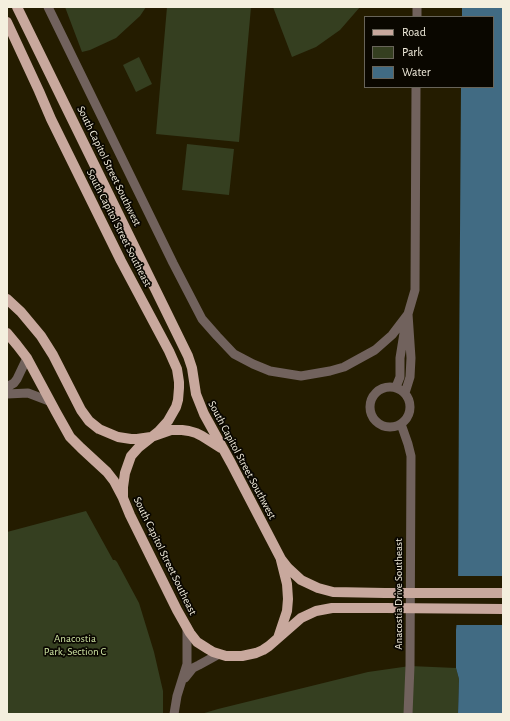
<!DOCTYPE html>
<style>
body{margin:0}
#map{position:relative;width:510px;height:721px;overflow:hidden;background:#241c00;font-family:"Alegreya Sans",sans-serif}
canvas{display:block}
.frame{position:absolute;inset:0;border:8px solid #f4efde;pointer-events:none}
.legend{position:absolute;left:364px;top:16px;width:130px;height:72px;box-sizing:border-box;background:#0a0700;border:1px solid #686459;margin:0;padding:5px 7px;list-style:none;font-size:12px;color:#f4efde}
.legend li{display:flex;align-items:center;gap:8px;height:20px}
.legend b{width:20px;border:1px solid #686459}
</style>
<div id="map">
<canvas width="510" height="721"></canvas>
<div class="frame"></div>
<ul class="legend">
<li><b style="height:5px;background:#c8a89d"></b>Road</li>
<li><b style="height:11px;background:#353f20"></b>Park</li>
<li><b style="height:11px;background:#416b83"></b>Water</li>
</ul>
</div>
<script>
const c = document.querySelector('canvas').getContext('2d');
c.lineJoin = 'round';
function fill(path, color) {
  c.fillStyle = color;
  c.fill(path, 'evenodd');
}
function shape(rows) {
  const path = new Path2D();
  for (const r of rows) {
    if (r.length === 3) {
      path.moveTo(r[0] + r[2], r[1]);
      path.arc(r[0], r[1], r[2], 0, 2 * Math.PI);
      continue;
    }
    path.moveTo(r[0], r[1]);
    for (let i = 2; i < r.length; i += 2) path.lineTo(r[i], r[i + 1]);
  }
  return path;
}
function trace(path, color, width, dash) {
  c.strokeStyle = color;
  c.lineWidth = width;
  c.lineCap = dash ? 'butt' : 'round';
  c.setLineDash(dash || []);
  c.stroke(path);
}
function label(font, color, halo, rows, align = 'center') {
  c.font = font + ' "Alegreya Sans",sans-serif';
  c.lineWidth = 3.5;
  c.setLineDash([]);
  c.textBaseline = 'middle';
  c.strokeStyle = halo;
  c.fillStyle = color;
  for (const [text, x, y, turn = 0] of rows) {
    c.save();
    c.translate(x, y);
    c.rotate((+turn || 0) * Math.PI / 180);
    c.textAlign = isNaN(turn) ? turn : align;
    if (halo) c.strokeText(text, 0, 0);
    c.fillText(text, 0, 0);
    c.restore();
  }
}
const green = shape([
 [65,7,146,7,140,16,116,38,90,50,82,52],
 [167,7,251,7,239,142,156,134],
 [273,7,360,7,340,30,316,47,292,57],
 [139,57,152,84,136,92,123,65],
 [187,144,234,149,229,195,182,190],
 [86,511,113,560,115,560,117,562,139,603,154,652,163,691,163,714,7,714,7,532],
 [410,666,456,668,459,679,458,714,201,714,218,709,368,672]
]);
const water = shape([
 [462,7,503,7,503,714,458,714,459,679,456,668,456,630,458,608,459,378,461,87,493,87,493,17,462,17]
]);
const pier = shape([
 [456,576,503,576,503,625,455,625,456,608]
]);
const minor = shape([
 [48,7,173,263,202,319,217,336,234,354,253,364,270,371,301,376,330,371,344,367,375,350,392,335,408,314,415,290,416,87],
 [417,17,417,7],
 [390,407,20],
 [7,387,14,383,17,379,27,358],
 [396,387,400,377,400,358,405,327],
 [405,393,410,377,411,358,408,314],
 [7,394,28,393,49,401],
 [401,424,408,444,411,456,410,666,408,714],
 [185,678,193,668,199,665,219,654],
 [174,714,177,696,187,664,187,627]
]);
const major = shape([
 [17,7,188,356,192,368,196,394,204,414,231,463,281,559,288,568,301,580,318,588,333,592,385,593],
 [7,22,39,91,51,119,121,261,169,351,177,369,179,382,179,388,178,400,176,407,168,421,158,432,139,447,131,456,125,473,123,487,123,498,130,515,177,610,190,633,197,642,208,649,213,652,226,656,242,656,256,653,263,650,269,646,301,618,316,611,332,608,385,608],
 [7,299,21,312,41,336,53,355,81,410,89,421,99,429,118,437,131,439,137,439,151,437,171,430,182,430,189,431,196,433,202,436,221,448],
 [7,333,17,345,27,358,56,412,70,437,81,448,107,472,114,481,123,498],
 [278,638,287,611,288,599,287,584,281,560]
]);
const majorBridge = shape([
 [385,593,503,593],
 [385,608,503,609]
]);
const streetNames = [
 ["South Capitol Street Southwest",109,166,64],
 ["South Capitol Street Southeast",119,228,63],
 ["South Capitol Street Southwest",242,460,62],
 ["South Capitol Street Southeast",165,556,64],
 ["Anacostia Drive Southeast",399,594,-90]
];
const parkNames = [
 ["Anacostia",75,639],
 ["Park, Section C",75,652]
];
fill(green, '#353f20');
fill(water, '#416b83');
fill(pier, '#241c00');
trace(minor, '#71625d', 9);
trace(major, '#c8a89d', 10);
trace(majorBridge, '#c8a89d', 10);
label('11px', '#f4efde', '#0a0700', streetNames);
label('11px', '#cfe5a3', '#0a0700', parkNames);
</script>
